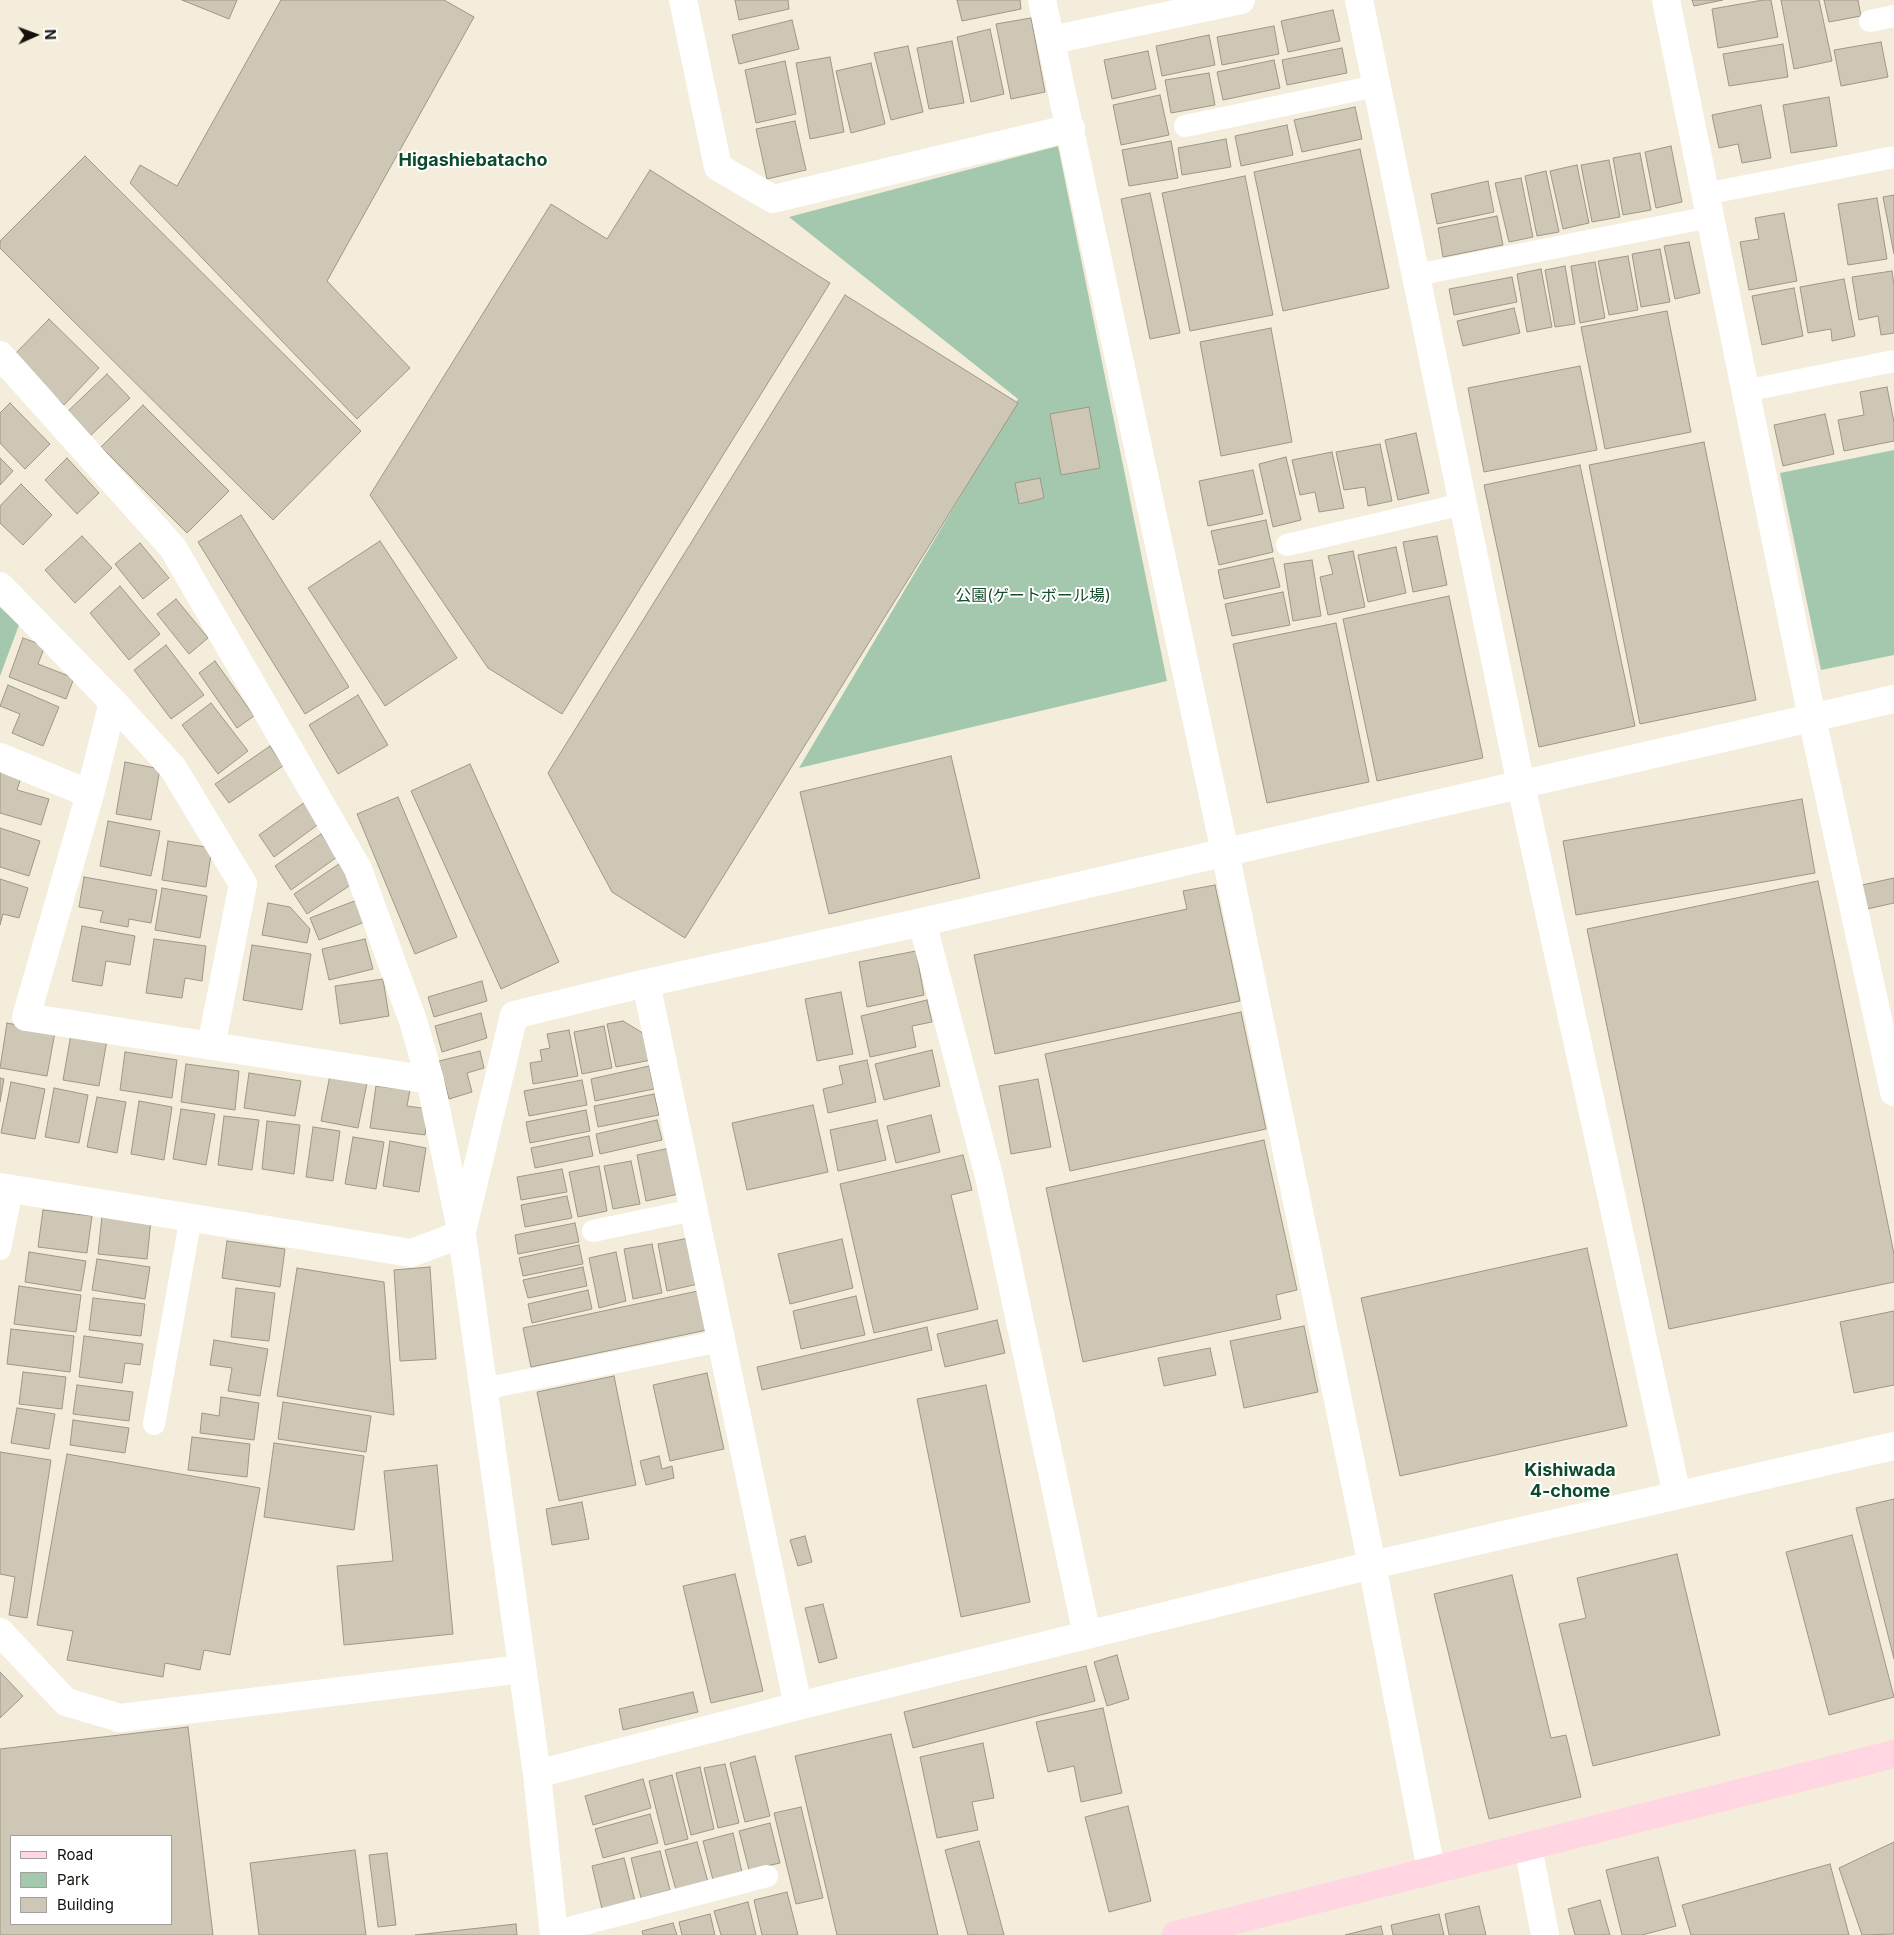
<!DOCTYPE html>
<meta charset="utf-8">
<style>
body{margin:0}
#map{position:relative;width:1894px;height:1935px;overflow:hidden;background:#f4eddb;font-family:Inter,sans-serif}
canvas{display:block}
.legend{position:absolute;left:10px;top:1835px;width:162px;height:90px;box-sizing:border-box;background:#fff;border:1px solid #a1a09e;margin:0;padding:6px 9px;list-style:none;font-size:15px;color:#15120c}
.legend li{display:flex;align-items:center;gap:10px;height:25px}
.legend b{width:25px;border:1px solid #a1a09e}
.north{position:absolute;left:10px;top:10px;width:50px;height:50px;-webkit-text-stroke:4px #fff;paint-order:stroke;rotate:88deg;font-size:14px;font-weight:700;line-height:20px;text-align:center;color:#15120c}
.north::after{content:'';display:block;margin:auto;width:18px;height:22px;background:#15120c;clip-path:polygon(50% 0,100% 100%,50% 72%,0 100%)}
</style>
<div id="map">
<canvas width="1894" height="1935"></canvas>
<ul class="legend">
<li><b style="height:6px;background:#ffd6e2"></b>Road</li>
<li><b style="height:14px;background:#a4c8ae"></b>Park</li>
<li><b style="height:14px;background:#cec7b6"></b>Building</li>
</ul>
<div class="north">N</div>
</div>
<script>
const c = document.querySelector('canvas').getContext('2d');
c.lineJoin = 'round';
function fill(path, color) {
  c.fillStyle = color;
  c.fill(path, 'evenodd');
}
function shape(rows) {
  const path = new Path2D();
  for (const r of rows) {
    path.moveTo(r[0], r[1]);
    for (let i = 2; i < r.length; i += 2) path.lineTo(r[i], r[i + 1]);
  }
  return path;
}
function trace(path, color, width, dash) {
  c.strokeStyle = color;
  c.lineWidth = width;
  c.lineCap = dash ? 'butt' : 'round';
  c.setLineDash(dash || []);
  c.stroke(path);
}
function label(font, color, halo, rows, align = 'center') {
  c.font = font + ' Inter,"Noto Sans JP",sans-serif';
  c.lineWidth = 4;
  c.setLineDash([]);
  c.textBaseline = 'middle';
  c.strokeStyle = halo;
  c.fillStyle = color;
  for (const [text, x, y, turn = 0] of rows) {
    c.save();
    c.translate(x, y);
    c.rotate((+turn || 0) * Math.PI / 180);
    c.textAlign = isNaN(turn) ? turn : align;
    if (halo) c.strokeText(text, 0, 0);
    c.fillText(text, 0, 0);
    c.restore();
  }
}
const green = shape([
 [1058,146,1167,681,799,768,1018,399,789,217],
 [1894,450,1894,655,1821,670,1780,473],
 [0,607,19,625,0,676]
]);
const building = shape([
 [182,0,237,0,229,19,182,0],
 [281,0,444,0,474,17,327,281,410,368,357,419,130,183,140,165,177,186,281,0],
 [735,0,788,0,789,9,739,20,735,0],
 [957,0,1020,0,1021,9,962,21,957,0],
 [1692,0,1723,0,1694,6,1692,0],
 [1763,0,1771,0,1778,37,1718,48,1712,9,1763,0],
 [1781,0,1819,0,1832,61,1794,69,1781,0],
 [1824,0,1858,0,1861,16,1829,22,1824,0],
 [1333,10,1340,41,1288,52,1281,21,1333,10],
 [1031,18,1045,92,1011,99,996,24,1031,18],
 [792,20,799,49,739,64,732,35,792,20],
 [1274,26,1279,54,1222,65,1217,37,1274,26],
 [990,29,1004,94,971,102,957,37,990,29],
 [1209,35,1215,65,1162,76,1156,46,1209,35],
 [952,41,964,103,929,109,917,48,952,41],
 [1881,42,1888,77,1841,86,1834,50,1881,42],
 [1783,44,1788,77,1729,86,1723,54,1783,44],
 [908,46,923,112,891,120,874,53,908,46],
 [1342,48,1347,73,1287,85,1282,60,1342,48],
 [1148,51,1156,89,1112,99,1104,60,1148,51],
 [830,57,844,132,810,139,796,63,830,57],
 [1274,60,1280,88,1223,100,1217,72,1274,60],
 [785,61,796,114,756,123,745,70,785,61],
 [871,63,885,124,851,133,836,71,871,63],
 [1209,73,1215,105,1171,113,1165,80,1209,73],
 [1160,95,1169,135,1121,145,1113,105,1160,95],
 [1829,97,1837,146,1791,153,1783,105,1829,97],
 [1761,105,1771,158,1742,163,1738,144,1719,148,1712,115,1761,105],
 [1355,107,1362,139,1302,152,1294,120,1355,107],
 [795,121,806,170,767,179,756,129,795,121],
 [1287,125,1293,155,1241,166,1235,136,1287,125],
 [1226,139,1231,167,1182,175,1178,148,1226,139],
 [1171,141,1178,178,1129,186,1122,150,1171,141],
 [1671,146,1682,202,1656,208,1645,152,1671,146],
 [1360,149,1389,288,1283,311,1254,172,1360,149],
 [1640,153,1651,210,1623,215,1613,158,1640,153],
 [85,156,361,431,273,520,0,248,0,241,85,156],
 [1609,160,1620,217,1592,222,1581,165,1609,160],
 [1577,165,1589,223,1563,229,1550,171,1577,165],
 [650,170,830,283,562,714,488,668,370,495,551,204,607,239,650,170],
 [1546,171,1559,232,1537,236,1525,176,1546,171],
 [1245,176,1273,315,1190,331,1162,193,1245,176],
 [1521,178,1533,237,1509,242,1495,183,1521,178],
 [1488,181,1494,212,1437,224,1431,194,1488,181],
 [1150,193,1180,333,1150,339,1121,199,1150,193],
 [1894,195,1894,254,1883,197,1894,195],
 [1877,198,1887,259,1848,265,1838,204,1877,198],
 [1784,213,1797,281,1749,290,1740,242,1759,239,1755,218,1784,213],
 [1497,216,1503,245,1443,257,1438,228,1497,216],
 [1689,242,1700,293,1675,299,1664,246,1689,242],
 [1660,249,1670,302,1641,307,1632,254,1660,249],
 [1628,256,1638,310,1609,315,1598,261,1628,256],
 [1595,262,1605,318,1580,323,1571,266,1595,262],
 [1565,266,1575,324,1555,327,1545,270,1565,266],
 [1541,269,1552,327,1527,332,1517,274,1541,269],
 [1892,271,1894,285,1894,333,1881,335,1878,316,1859,320,1852,277,1892,271],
 [1512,277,1517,302,1454,315,1449,289,1512,277],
 [1844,279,1855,336,1832,341,1831,329,1808,333,1800,287,1844,279],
 [1794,288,1803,336,1762,345,1752,296,1794,288],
 [845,295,1018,403,685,938,612,892,548,773,845,295],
 [1514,308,1520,333,1463,346,1457,321,1514,308],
 [1667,311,1691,432,1605,449,1581,327,1667,311],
 [49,319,99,368,64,405,13,356,49,319],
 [1271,328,1292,442,1221,456,1200,342,1271,328],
 [1580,366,1597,450,1484,472,1468,388,1580,366],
 [107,374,130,398,90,436,67,412,107,374],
 [1887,387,1894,422,1894,441,1844,451,1838,420,1864,415,1860,392,1887,387],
 [10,403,50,444,25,469,0,443,0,413,10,403],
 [143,405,229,491,187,533,101,447,143,405],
 [1089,407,1100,468,1061,475,1050,414,1089,407],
 [1825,414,1834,454,1783,466,1774,425,1825,414],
 [1416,433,1429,493,1398,500,1385,440,1416,433],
 [1704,442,1756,700,1640,724,1589,465,1704,442],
 [1380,444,1392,501,1368,506,1365,487,1344,490,1336,452,1380,444],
 [1332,452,1344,508,1319,512,1315,492,1300,495,1292,460,1332,452],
 [1286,457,1301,520,1273,527,1259,464,1286,457],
 [0,458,13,471,0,485,0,458],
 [67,458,99,493,77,514,45,480,67,458],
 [1580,465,1635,726,1539,747,1484,485,1580,465],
 [1253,470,1263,514,1208,526,1199,481,1253,470],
 [1040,478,1044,498,1019,504,1015,483,1040,478],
 [21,484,52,515,23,545,0,523,0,506,21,484],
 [241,515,349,687,305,714,198,542,241,515],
 [1266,520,1273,552,1219,565,1211,531,1266,520],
 [82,536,112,568,75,603,45,570,82,536],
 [1437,536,1447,585,1413,592,1403,542,1437,536],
 [380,541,457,658,385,706,308,588,380,541],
 [140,543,169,578,143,599,115,564,140,543],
 [1396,547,1406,593,1368,602,1358,555,1396,547],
 [1353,551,1365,607,1328,615,1320,577,1333,574,1328,556,1353,551],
 [1273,558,1280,587,1224,599,1218,570,1273,558],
 [1312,560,1321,616,1293,621,1284,564,1312,560],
 [120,586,160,634,129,660,90,613,120,586],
 [1283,592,1290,625,1232,636,1225,604,1283,592],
 [1449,596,1483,758,1377,781,1343,619,1449,596],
 [176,599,208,638,189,654,157,614,176,599],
 [1336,623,1369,782,1267,803,1233,644,1336,623],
 [23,638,45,646,38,664,74,678,66,699,9,677,23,638],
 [166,645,204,695,171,719,134,670,166,645],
 [215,661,254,716,237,728,199,673,215,661],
 [8,685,59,707,43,746,12,733,20,714,0,706,8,685],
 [358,695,388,745,338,774,309,725,358,695],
 [211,703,248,751,218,774,182,725,211,703],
 [270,746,283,766,229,803,215,784,270,746],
 [951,756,980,878,829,914,800,792,951,756],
 [125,762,160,769,151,820,116,814,125,762],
 [470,764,559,962,501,989,411,791,470,764],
 [0,768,22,775,17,790,49,799,41,825,0,813,0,768],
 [398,797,457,937,415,954,357,814,398,797],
 [1802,799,1815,873,1576,915,1563,841,1802,799],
 [305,802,320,823,274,857,259,835,305,802],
 [108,821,160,831,151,876,100,866,108,821],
 [0,828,40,841,29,876,0,867,0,828],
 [321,834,337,857,291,890,275,866,321,834],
 [168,841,212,848,206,887,162,880,168,841],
 [339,864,352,884,307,914,294,894,339,864],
 [84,877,157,890,151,923,129,919,128,927,100,922,103,911,79,907,84,877],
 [1894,878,1894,903,1867,909,1862,885,1894,878],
 [0,879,28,888,19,918,3,914,0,925,0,879],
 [1818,881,1894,1254,1894,1282,1669,1329,1587,929,1818,881],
 [1215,885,1240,1001,995,1054,974,955,1187,909,1183,891,1215,885],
 [162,888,207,896,200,938,155,930,162,888],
 [357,900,367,921,319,940,310,918,357,900],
 [268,903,290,907,310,929,307,943,262,935,268,903],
 [82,926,135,936,130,965,106,961,102,986,72,981,82,926],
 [154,939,206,946,202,981,185,978,182,998,146,993,154,939],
 [365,939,373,969,329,980,322,949,365,939],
 [252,945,311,954,302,1010,243,1000,252,945],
 [916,951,924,995,867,1007,859,962,916,951],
 [383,979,389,1016,340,1024,335,986,383,979],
 [482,981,487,1001,434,1017,428,997,482,981],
 [841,992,853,1054,817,1061,805,999,841,992],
 [927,1000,932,1022,912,1026,916,1047,870,1057,861,1016,927,1000],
 [1241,1012,1266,1129,1070,1171,1045,1054,1241,1012],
 [481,1013,487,1038,442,1052,435,1026,481,1013],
 [623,1021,646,1035,651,1060,616,1067,607,1024,623,1021],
 [7,1023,55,1032,47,1076,0,1068,7,1023],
 [604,1026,612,1068,582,1074,574,1032,604,1026],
 [569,1030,578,1076,533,1084,530,1063,542,1061,540,1050,550,1048,547,1034,569,1030],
 [71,1034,107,1040,99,1086,63,1080,71,1034],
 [932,1050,940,1086,884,1100,875,1064,932,1050],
 [480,1051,484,1068,467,1073,472,1092,449,1099,439,1061,480,1051],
 [125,1052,177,1060,172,1098,120,1090,125,1052],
 [867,1060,876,1102,828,1113,823,1089,843,1084,839,1066,867,1060],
 [186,1064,239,1071,235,1110,181,1102,186,1064],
 [649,1066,654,1089,595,1101,591,1079,649,1066],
 [249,1073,301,1081,295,1116,244,1108,249,1073],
 [330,1075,367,1083,358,1128,321,1121,330,1075],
 [0,1078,4,1079,0,1102,0,1078],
 [1038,1079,1051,1147,1011,1154,999,1086,1038,1079],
 [582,1080,587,1105,529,1116,524,1091,582,1080],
 [11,1082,45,1089,35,1139,1,1133,11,1082],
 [376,1086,410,1090,407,1106,429,1109,425,1135,370,1128,376,1086],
 [54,1088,88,1095,79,1143,45,1137,54,1088],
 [654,1094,659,1115,598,1127,594,1106,654,1094],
 [97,1097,126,1102,117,1153,87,1147,97,1097],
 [139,1101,172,1107,164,1160,131,1154,139,1101],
 [813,1105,828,1172,747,1190,732,1123,813,1105],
 [181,1109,215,1114,206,1165,173,1159,181,1109],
 [586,1110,590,1131,530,1143,526,1122,586,1110],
 [931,1115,940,1152,896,1163,887,1126,931,1115],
 [224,1116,259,1120,252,1170,218,1165,224,1116],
 [657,1120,662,1140,600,1154,596,1134,657,1120],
 [877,1120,886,1160,838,1171,830,1130,877,1120],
 [267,1121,300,1125,294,1174,262,1169,267,1121],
 [313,1127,340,1131,333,1181,306,1177,313,1127],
 [589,1136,593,1156,535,1168,531,1148,589,1136],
 [353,1137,384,1142,376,1189,345,1184,353,1137],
 [1264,1140,1297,1290,1276,1295,1281,1319,1083,1362,1046,1188,1264,1140],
 [390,1141,426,1148,419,1192,383,1186,390,1141],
 [670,1148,679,1194,646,1201,637,1155,670,1148],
 [963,1155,972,1190,951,1195,978,1309,874,1333,840,1184,963,1155],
 [631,1161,640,1204,613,1209,604,1166,631,1161],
 [599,1166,607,1211,578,1217,569,1172,599,1166],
 [562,1169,567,1192,521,1200,517,1177,562,1169],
 [567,1196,572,1218,525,1227,521,1205,567,1196],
 [43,1210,92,1216,87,1253,38,1247,43,1210],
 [102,1216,151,1220,147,1259,98,1254,102,1216],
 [575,1223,579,1242,518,1254,515,1235,575,1223],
 [689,1238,698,1284,667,1291,658,1244,689,1238],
 [842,1239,853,1288,790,1304,778,1254,842,1239],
 [227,1241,285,1249,280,1287,222,1278,227,1241],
 [652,1244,662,1293,633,1299,624,1249,652,1244],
 [579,1245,583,1264,523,1276,519,1258,579,1245],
 [1587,1248,1627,1426,1400,1476,1361,1298,1587,1248],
 [29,1252,86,1261,81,1291,25,1282,29,1252],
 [616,1252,626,1301,599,1308,589,1258,616,1252],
 [97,1259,150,1267,145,1299,92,1290,97,1259],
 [430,1267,436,1359,400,1361,394,1270,430,1267],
 [583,1267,587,1286,528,1298,523,1280,583,1267],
 [297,1268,384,1282,394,1415,277,1396,297,1268],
 [19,1286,81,1295,76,1332,14,1324,19,1286],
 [236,1288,275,1293,269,1341,231,1337,236,1288],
 [588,1290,592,1309,532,1323,528,1304,588,1290],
 [698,1291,707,1330,531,1367,523,1328,698,1291],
 [856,1296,865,1335,801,1349,793,1311,856,1296],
 [93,1298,145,1304,141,1336,89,1330,93,1298],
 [1894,1311,1894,1385,1854,1393,1840,1322,1894,1311],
 [997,1320,1005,1353,945,1367,937,1334,997,1320],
 [1304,1326,1318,1392,1244,1408,1230,1341,1304,1326],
 [927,1327,932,1350,762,1390,757,1367,927,1327],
 [11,1329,74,1336,70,1372,7,1364,11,1329],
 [84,1336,143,1344,140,1365,125,1363,122,1383,79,1377,84,1336],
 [214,1340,268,1349,260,1396,228,1391,232,1368,210,1365,214,1340],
 [1210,1348,1216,1375,1164,1386,1158,1358,1210,1348],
 [23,1372,66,1377,62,1409,19,1404,23,1372],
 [707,1373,724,1449,670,1461,653,1385,707,1373],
 [614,1376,636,1485,559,1501,537,1392,614,1376],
 [77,1385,133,1392,129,1421,73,1414,77,1385],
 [986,1385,1030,1602,961,1617,917,1399,986,1385],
 [221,1397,259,1403,254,1440,200,1433,202,1413,219,1416,221,1397],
 [283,1402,371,1416,366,1452,278,1439,283,1402],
 [17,1408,55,1414,49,1449,11,1443,17,1408],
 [73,1420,129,1428,125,1453,70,1445,73,1420],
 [192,1437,250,1444,247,1477,188,1470,192,1437],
 [274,1443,364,1456,354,1530,264,1517,274,1443],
 [0,1452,51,1460,27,1618,9,1615,15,1577,0,1574,0,1452],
 [67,1454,260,1488,230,1655,204,1650,200,1670,165,1663,163,1677,67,1660,73,1631,37,1625,67,1454],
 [659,1456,662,1469,672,1466,674,1478,646,1485,640,1461,659,1456],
 [437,1465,453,1634,344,1645,337,1566,393,1561,384,1471,437,1465],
 [1894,1499,1894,1659,1856,1508,1894,1499],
 [582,1502,589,1539,552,1545,546,1509,582,1502],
 [1852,1535,1894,1697,1829,1715,1786,1552,1852,1535],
 [805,1536,812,1562,798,1566,790,1540,805,1536],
 [1677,1554,1720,1735,1593,1766,1559,1624,1586,1618,1577,1578,1677,1554],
 [735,1574,763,1691,711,1703,683,1586,735,1574],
 [1512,1575,1551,1738,1566,1735,1581,1797,1489,1819,1434,1594,1512,1575],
 [823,1604,837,1658,819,1663,805,1608,823,1604],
 [1117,1655,1129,1699,1107,1706,1094,1662,1117,1655],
 [1086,1666,1095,1701,913,1748,904,1712,1086,1666],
 [0,1672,23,1696,0,1718,0,1672],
 [693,1692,698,1712,623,1730,619,1709,693,1692],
 [1103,1708,1122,1793,1081,1802,1074,1766,1048,1772,1036,1722,1103,1708],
 [188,1727,213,1935,0,1935,0,1749,188,1727],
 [11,1836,171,1836,171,1924,11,1924,11,1836],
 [891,1734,938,1935,837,1935,795,1756,891,1734],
 [983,1743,994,1798,972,1802,978,1830,937,1838,920,1757,983,1743],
 [755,1756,770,1816,745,1822,730,1763,755,1756],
 [725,1764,739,1823,718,1828,704,1768,725,1764],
 [700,1767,714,1829,691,1835,676,1773,700,1767],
 [672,1775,688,1839,665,1845,649,1781,672,1775],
 [643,1779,651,1808,593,1825,585,1796,643,1779],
 [1128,1806,1151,1901,1109,1912,1085,1817,1128,1806],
 [801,1807,823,1898,796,1904,774,1813,801,1807],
 [650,1814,658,1843,603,1858,595,1829,650,1814],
 [770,1823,780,1863,749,1870,739,1831,770,1823],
 [733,1833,742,1872,713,1880,703,1841,733,1833],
 [979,1841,1004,1935,968,1935,945,1850,979,1841],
 [697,1842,708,1882,676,1890,665,1850,697,1842],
 [1894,1842,1894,1934,1862,1935,1839,1868,1894,1842],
 [355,1850,366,1935,259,1935,250,1863,355,1850],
 [660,1851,670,1890,641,1898,631,1858,660,1851],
 [387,1853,396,1925,378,1927,369,1855,387,1853],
 [1658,1857,1676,1926,1642,1935,1622,1935,1606,1870,1658,1857],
 [624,1858,635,1901,602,1909,592,1866,624,1858],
 [1830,1864,1849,1935,1691,1935,1682,1905,1830,1864],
 [787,1892,798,1935,762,1935,754,1900,787,1892],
 [1600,1900,1610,1935,1575,1935,1568,1909,1600,1900],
 [748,1902,756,1935,721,1935,714,1911,748,1902],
 [1479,1906,1486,1935,1449,1935,1445,1914,1479,1906],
 [710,1914,715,1935,682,1935,679,1922,710,1914],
 [1439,1914,1444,1935,1393,1935,1391,1925,1439,1914],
 [673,1923,677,1935,643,1935,642,1931,673,1923],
 [516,1924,517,1935,415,1935,516,1924],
 [1381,1926,1383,1935,1345,1935,1381,1926]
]);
const lane = shape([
 [1870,21,1894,16],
 [1185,126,1376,86],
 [1705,194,1894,157],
 [1416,275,1710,217],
 [1745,391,1894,361],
 [1287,545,1463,504],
 [593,1231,693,1210],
 [0,1249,12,1189],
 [483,1389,721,1341],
 [154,1424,191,1217],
 [554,1932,767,1876]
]);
const street = shape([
 [683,0,718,167,773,199,1071,128],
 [1042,0,1225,852,1372,1565,1431,1870],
 [1359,0,1521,785,1677,1495],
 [1666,0,1812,718,1894,1092],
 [1052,40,1241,0],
 [0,355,173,548,358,869,413,1021,430,1080,462,1234,537,1774,554,1935],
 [0,586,113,702,173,768,243,884,211,1046],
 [113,702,90,794,26,1017,430,1080],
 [0,757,90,794],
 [922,922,989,1176,1087,1635],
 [646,983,798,1706],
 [0,1187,411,1253,462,1234],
 [463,1227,514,1015,646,983,922,922,1894,699],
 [0,1632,66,1702,120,1718,522,1669],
 [537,1774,798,1706,1372,1565,1894,1446],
 [1528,1847,1545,1935]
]);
const secondary = shape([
 [1176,1935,1894,1754]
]);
const parkNames = [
 ["公園(ゲートボール場)",1033,596]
];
const neighbourhoodNames = [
 ["Higashiebatacho",473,161],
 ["Kishiwada",1570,1471],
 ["4-chome",1570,1492]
];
fill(green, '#a4c8ae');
fill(building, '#cec7b6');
trace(building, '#9e9787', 1);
trace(lane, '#fff', 22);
trace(street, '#fff', 28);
trace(secondary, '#ffd6e2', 28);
label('16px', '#144d2c', '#fff', parkNames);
label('bold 18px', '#0d492b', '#fff', neighbourhoodNames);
</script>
